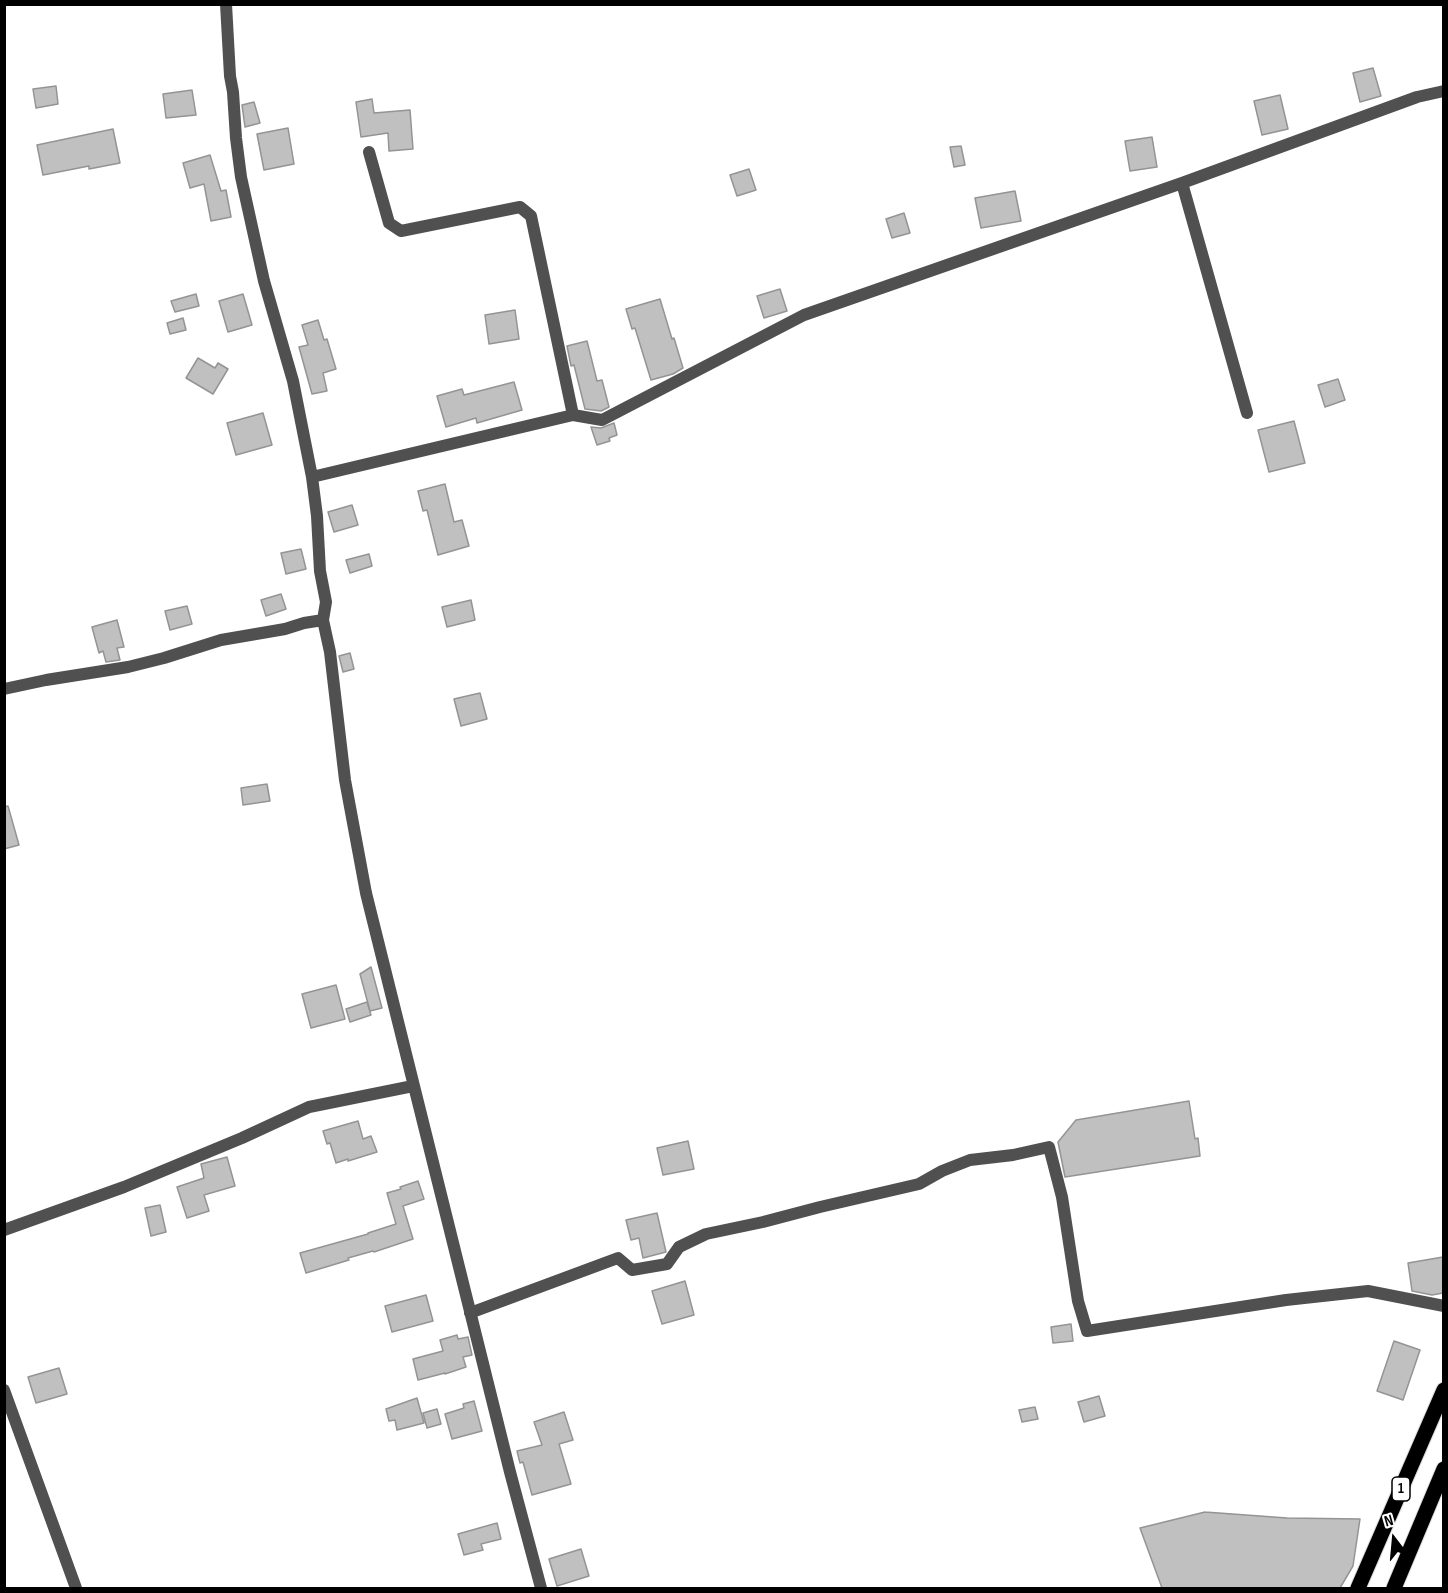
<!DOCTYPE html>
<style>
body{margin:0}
#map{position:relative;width:1448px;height:1593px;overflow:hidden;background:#fff;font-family:"Sofia Sans Condensed",sans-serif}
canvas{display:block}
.frame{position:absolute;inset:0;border:6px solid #000;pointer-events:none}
.north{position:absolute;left:1364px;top:1509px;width:60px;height:60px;-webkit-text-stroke:4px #fff;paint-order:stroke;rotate:344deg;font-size:16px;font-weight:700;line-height:24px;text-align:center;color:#000}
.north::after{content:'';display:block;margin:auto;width:21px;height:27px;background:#000;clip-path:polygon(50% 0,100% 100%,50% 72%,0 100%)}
</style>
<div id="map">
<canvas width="1448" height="1593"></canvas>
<div class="frame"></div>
<div class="north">N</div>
</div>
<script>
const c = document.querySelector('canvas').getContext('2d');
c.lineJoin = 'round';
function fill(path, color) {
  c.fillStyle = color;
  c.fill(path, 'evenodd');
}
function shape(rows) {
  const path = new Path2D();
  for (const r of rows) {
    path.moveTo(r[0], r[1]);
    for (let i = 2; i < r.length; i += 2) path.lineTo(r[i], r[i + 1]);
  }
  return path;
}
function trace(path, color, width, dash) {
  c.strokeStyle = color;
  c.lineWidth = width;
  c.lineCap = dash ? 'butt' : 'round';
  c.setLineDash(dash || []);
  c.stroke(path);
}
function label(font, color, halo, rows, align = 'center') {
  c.font = font + ' "Sofia Sans Condensed",sans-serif';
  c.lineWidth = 4.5;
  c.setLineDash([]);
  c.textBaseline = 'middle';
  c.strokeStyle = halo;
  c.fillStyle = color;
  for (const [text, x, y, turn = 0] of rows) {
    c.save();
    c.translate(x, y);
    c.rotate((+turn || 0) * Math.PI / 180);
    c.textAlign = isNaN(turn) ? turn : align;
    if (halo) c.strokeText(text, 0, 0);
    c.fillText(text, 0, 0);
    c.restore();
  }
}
const building = shape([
 [1373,68,1381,96,1360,102,1353,73,1373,68],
 [56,86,58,104,36,108,33,89,56,86],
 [192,90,196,115,166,118,163,94,192,90],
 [1280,95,1288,129,1262,135,1254,101,1280,95],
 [372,99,374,113,410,110,413,149,389,151,388,133,361,137,356,102,372,99],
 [254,102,260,123,245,127,242,105,254,102],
 [288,128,294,164,264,170,257,134,288,128],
 [113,129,120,163,89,169,89,166,43,175,37,145,113,129],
 [1152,137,1157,167,1130,171,1125,141,1152,137],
 [961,146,965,165,954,167,950,147,961,146],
 [210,155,221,191,226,190,231,217,211,221,204,184,190,188,183,163,210,155],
 [749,169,756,190,737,196,730,175,749,169],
 [1015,191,1021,221,981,228,975,198,1015,191],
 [904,213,910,233,892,238,886,219,904,213],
 [780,289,787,311,764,318,757,296,780,289],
 [196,294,199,306,175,312,171,301,196,294],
 [243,294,252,325,228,332,219,301,243,294],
 [660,299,672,339,674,338,683,368,673,374,651,380,635,328,632,329,626,309,660,299],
 [515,310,519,339,489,344,485,315,515,310],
 [183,318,186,330,170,334,167,323,183,318],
 [318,320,324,340,327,339,336,369,323,373,327,391,312,394,299,347,308,345,302,325,318,320],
 [587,341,597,381,602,380,609,407,601,411,585,409,574,365,571,366,567,346,587,341],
 [198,358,215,368,218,363,228,369,213,394,186,378,198,358],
 [1338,379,1345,400,1325,407,1318,385,1338,379],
 [514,382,522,410,477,423,476,418,446,427,437,396,462,389,464,395,514,382],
 [263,413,272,445,236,455,227,423,263,413],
 [1294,421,1305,463,1269,472,1258,430,1294,421],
 [614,423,617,435,609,438,610,441,597,445,591,427,601,428,614,423],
 [445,484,454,522,462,520,469,546,438,555,427,510,423,511,418,491,445,484],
 [352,505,358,525,334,532,328,512,352,505],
 [301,549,306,569,286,574,281,553,301,549],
 [369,554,372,566,350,573,346,560,369,554],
 [281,594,286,609,266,616,261,600,281,594],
 [471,600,475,620,447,627,442,607,471,600],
 [187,606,192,624,170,630,165,611,187,606],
 [117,620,124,647,117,648,120,660,106,662,103,651,99,653,92,627,117,620],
 [350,653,354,669,343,672,339,656,350,653],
 [480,693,487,719,461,726,454,699,480,693],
 [267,784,270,801,243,805,241,788,267,784],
 [8,806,19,845,4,849,4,807,8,806],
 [371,967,382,1008,370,1011,360,974,371,967],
 [336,985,345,1019,311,1028,302,994,336,985],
 [367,1002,371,1015,350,1022,346,1009,367,1002],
 [1189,1101,1195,1139,1198,1138,1200,1156,1065,1177,1058,1142,1076,1120,1189,1101],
 [358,1121,363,1139,371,1136,377,1152,348,1161,348,1159,336,1163,330,1143,327,1144,323,1131,358,1121],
 [688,1141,694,1169,663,1175,657,1148,688,1141],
 [227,1157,235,1186,204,1195,209,1211,187,1218,177,1187,204,1178,201,1164,227,1157],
 [418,1181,424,1199,403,1206,413,1239,374,1252,373,1251,348,1258,349,1260,306,1273,300,1253,368,1234,368,1233,396,1224,387,1193,401,1189,400,1187,418,1181],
 [160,1205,166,1232,151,1236,145,1208,160,1205],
 [657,1213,666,1252,643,1258,639,1238,631,1240,626,1220,657,1213],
 [1443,1257,1443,1293,1432,1295,1412,1291,1408,1263,1443,1257],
 [685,1281,694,1315,662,1324,652,1291,685,1281],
 [426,1295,433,1321,392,1332,385,1306,426,1295],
 [1071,1324,1073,1341,1053,1343,1051,1327,1071,1324],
 [457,1335,458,1339,468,1337,472,1355,463,1357,466,1367,445,1374,445,1373,418,1380,413,1359,443,1351,440,1340,457,1335],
 [1394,1341,1420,1350,1403,1400,1377,1391,1394,1341],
 [59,1368,67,1394,36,1403,28,1377,59,1368],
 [1099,1396,1105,1416,1084,1422,1078,1402,1099,1396],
 [417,1398,424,1423,397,1430,395,1420,389,1421,386,1409,417,1398],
 [474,1401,482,1431,452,1439,445,1414,464,1408,463,1404,474,1401],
 [1035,1407,1038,1419,1022,1422,1019,1410,1035,1407],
 [437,1409,441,1424,427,1428,423,1413,437,1409],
 [564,1412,573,1440,559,1444,571,1484,532,1495,523,1462,520,1463,517,1451,542,1445,534,1422,564,1412],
 [1205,1512,1287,1518,1360,1519,1353,1566,1340,1588,1162,1588,1140,1528,1205,1512],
 [497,1523,501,1539,481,1544,483,1550,464,1555,458,1534,497,1523],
 [581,1549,589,1576,557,1586,549,1559,581,1549]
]);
const minor = shape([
 [226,4,230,76,233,92,236,138,241,177,264,281,293,381,312,477,317,516,320,571,326,602,323,620,330,652,345,780,366,893,510,1472,541,1588],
 [369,152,389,223,401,231,520,207,531,216,573,415],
 [1182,183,1247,413],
 [312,477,573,415,602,420,804,315,1182,183,1417,97,1444,91],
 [4,689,46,680,128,667,164,658,221,640,285,629,304,623,323,620],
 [4,1230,124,1187,242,1138,309,1107,413,1086],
 [470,1313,618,1258,632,1270,667,1264,679,1247,706,1234,763,1222,820,1207,919,1184,942,1171,970,1160,1013,1155,1049,1147,1062,1197,1078,1301,1087,1331,1286,1300,1368,1291,1444,1306],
 [4,1390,76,1588]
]);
const primary = shape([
 [1358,1588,1444,1390],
 [1394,1588,1444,1469]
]);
const shields = [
 [1401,1489,18]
];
const shieldNames = [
 ["1",1401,1489]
];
fill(building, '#c0c0c0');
trace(building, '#949494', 1.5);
trace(primary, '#dbdbdb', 17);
trace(minor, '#505050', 12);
trace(primary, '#000', 15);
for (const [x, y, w] of shields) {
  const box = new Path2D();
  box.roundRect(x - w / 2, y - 12, w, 24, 4.5);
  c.fillStyle = '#fff';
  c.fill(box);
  trace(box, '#000', 1.5);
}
label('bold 15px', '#000', null, shieldNames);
</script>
